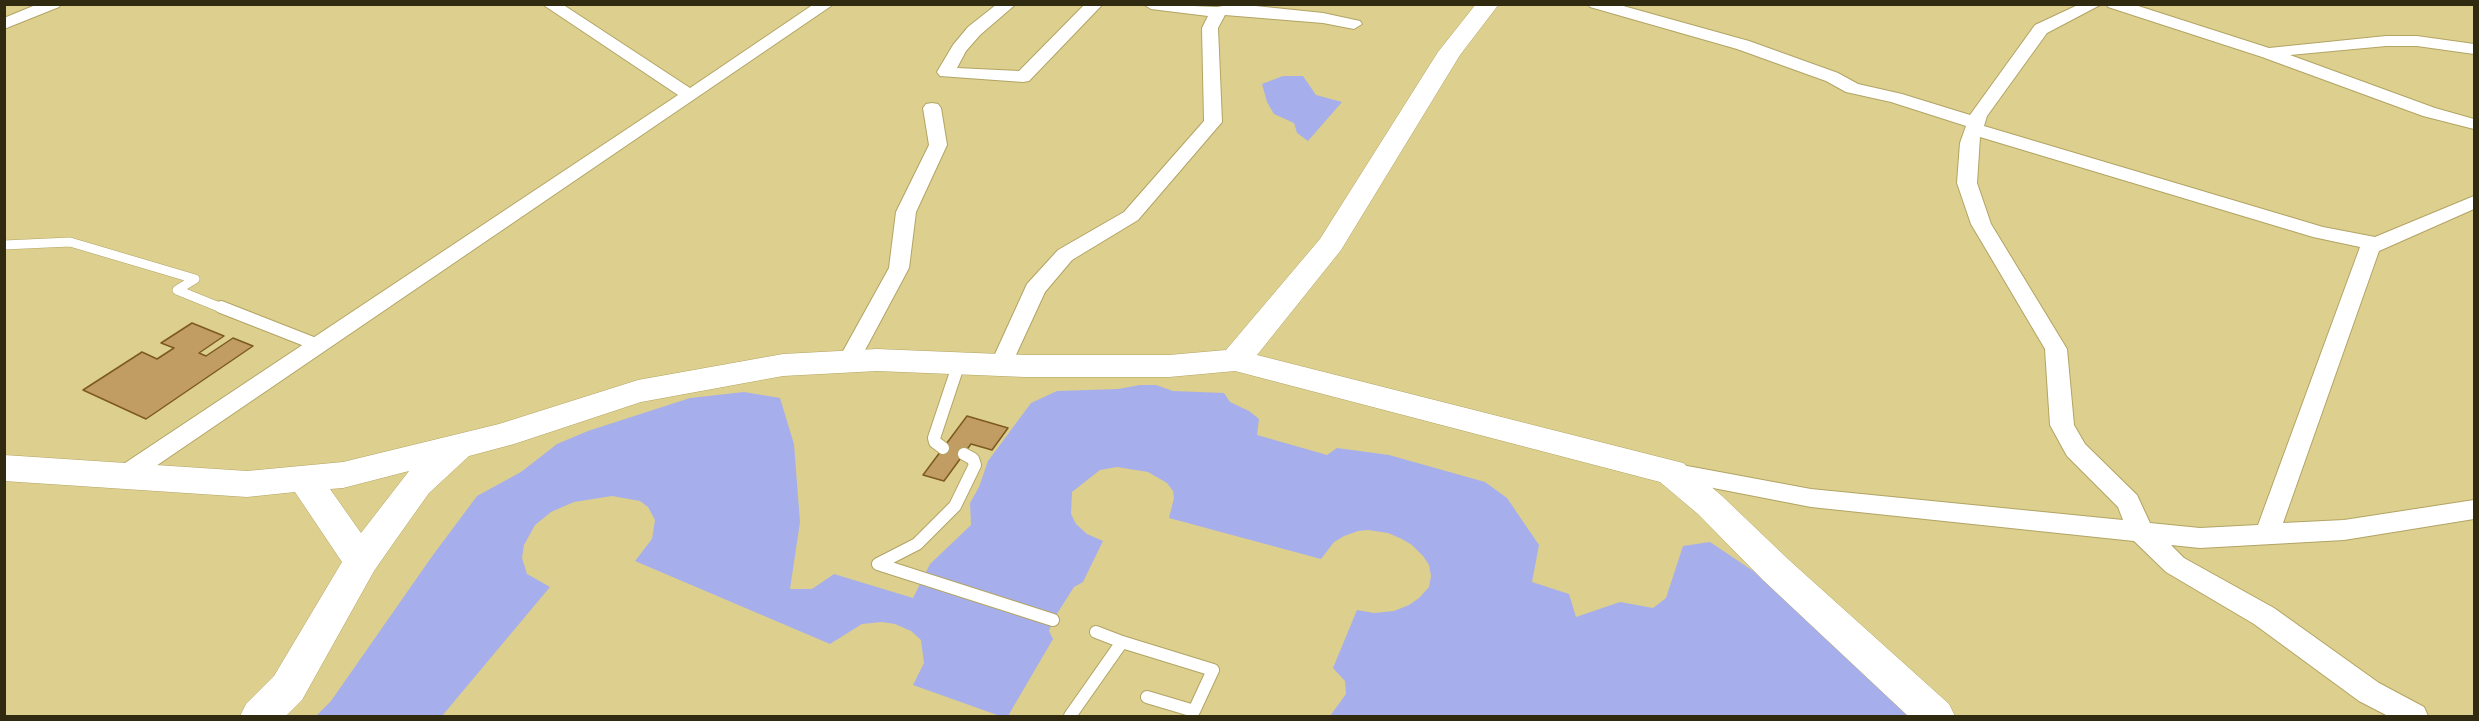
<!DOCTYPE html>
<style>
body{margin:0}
#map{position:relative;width:2479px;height:721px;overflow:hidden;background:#ddcf8e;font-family:Jost,sans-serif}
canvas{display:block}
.frame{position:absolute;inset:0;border:6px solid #302b10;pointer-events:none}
</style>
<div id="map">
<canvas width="2479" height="721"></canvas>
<div class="frame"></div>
</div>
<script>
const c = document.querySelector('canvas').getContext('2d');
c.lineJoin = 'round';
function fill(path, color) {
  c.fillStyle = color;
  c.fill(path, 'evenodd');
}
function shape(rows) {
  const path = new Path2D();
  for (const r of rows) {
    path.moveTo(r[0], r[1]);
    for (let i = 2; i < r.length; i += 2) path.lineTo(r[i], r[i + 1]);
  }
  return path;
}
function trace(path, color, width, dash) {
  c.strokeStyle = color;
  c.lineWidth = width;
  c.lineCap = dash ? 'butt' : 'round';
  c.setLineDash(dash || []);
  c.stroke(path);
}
const water = shape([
 [1283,76,1303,76,1316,95,1342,102,1308,141,1297,133,1294,123,1274,114,1267,102,1262,84],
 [1140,385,1156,385,1173,391,1224,393,1230,402,1249,411,1259,419,1257,435,1327,455,1337,448,1389,455,1485,482,1507,498,1539,545,1532,582,1569,594,1576,617,1620,602,1653,608,1666,598,1683,546,1710,542,1801,603,1917,716,1330,716,1346,694,1345,681,1333,668,1357,610,1374,613,1394,611,1409,605,1419,598,1429,587,1431,576,1429,565,1423,556,1412,545,1402,539,1388,533,1368,530,1358,531,1344,536,1334,542,1321,559,1169,518,1174,498,1173,491,1167,483,1148,472,1117,467,1100,470,1072,492,1071,514,1076,524,1087,534,1103,541,1083,582,1074,587,1053,620,1049,631,1053,639,1008,716,1000,716,913,685,924,663,921,640,911,631,895,624,882,622,862,624,830,644,635,561,652,539,655,520,648,507,640,501,612,496,574,502,551,512,535,525,524,545,522,558,527,574,550,587,442,716,316,716,331,701,433,555,477,496,521,472,557,444,588,431,690,398,744,392,780,398,794,444,800,522,790,589,812,589,834,574,913,598,930,564,971,525,970,503,979,487,988,461,1031,403,1057,391,1118,389]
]);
const building = shape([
 [192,323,224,336,199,353,206,356,233,338,253,346,146,419,83,390,142,352,157,359,174,348,161,343,192,323],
 [967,416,1008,428,992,450,971,444,944,481,923,475,967,416]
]);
const laneFar1 = shape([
 [4,245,70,242,195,279,177,290,224,309]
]);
const lane = shape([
 [221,307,318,345],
 [943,448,935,442,934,438,959,363],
 [964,454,973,459,975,465,955,506,917,544,878,564,1053,620],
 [1122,642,1213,670,1194,711,1147,697],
 [1070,716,1122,642,1096,632]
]);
const street = shape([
 [38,4,61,4,59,7,4,29,4,18,38,4],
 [542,4,562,4,690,88,814,4,834,4,134,481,125,484,116,481,113,475,116,469,678,95,542,4],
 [997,4,1016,4,980,35,966,51,957,68,1019,71,1085,4,1103,4,1029,81,1023,82,940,76,937,72,953,45,968,27,997,4],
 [1143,4,1217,7,1236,4,1323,13,1360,21,1362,24,1354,29,1323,23,1225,15,1218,28,1222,122,1138,220,1072,260,1045,292,1009,370,1001,373,993,370,990,365,1027,284,1058,250,1124,212,1204,121,1202,28,1208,16,1151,9,1143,4],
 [1588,4,1616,4,1749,41,1838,73,1858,84,1902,94,1970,115,2035,25,2080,4,2102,4,2047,33,1987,116,1984,126,2323,227,2375,237,2474,196,2474,209,2379,251,2283,523,2344,520,2474,500,2474,519,2344,540,2200,548,2171,545,2184,558,2274,608,2379,683,2424,707,2428,716,2388,716,2359,701,2254,624,2166,572,2134,541,1811,507,1662,478,1659,472,1662,466,1671,463,1811,489,2123,520,2118,507,2067,456,2050,425,2045,349,1971,224,1957,183,1960,143,1966,126,1891,102,1846,92,1826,81,1737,49,1590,7,1588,4],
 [1980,137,2313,237,2360,247,2258,525,2200,528,2150,523,2137,495,2085,444,2074,425,2067,349,1991,224,1977,183,1980,137],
 [2106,4,2132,4,2269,48,2386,36,2417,36,2474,44,2474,54,2417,46,2386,46,2290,55,2435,108,2474,119,2474,129,2423,116,2262,57,2108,7,2106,4],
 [932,103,938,104,941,108,947,145,916,212,909,268,856,367,848,370,840,367,837,362,889,268,896,212,929,145,923,108,926,104,932,103]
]);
const secondary = shape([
 [1476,4,1499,4,1460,55,1341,250,1257,355,1683,463,1722,496,1789,560,1949,704,1955,716,1908,716,1763,580,1698,514,1660,482,1235,371,1169,377,1025,377,877,371,783,376,641,402,514,444,469,456,429,493,397,538,374,571,302,700,286,716,240,716,246,704,274,676,342,562,295,492,247,497,4,481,4,455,247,471,343,462,499,424,638,380,783,354,877,349,1025,355,1169,355,1226,350,1320,239,1438,52,1476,4],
 [409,471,361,533,330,489,343,488,409,471]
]);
fill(water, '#a6afeb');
fill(building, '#c19c63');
trace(building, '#7c5a20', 1.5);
trace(laneFar1, '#b2a464', 10);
trace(lane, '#b2a464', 14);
trace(street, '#b2a464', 2);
trace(secondary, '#b2a464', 1);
trace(laneFar1, '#fff', 9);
trace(lane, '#fff', 12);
fill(street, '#fff');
fill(secondary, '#fff');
</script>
